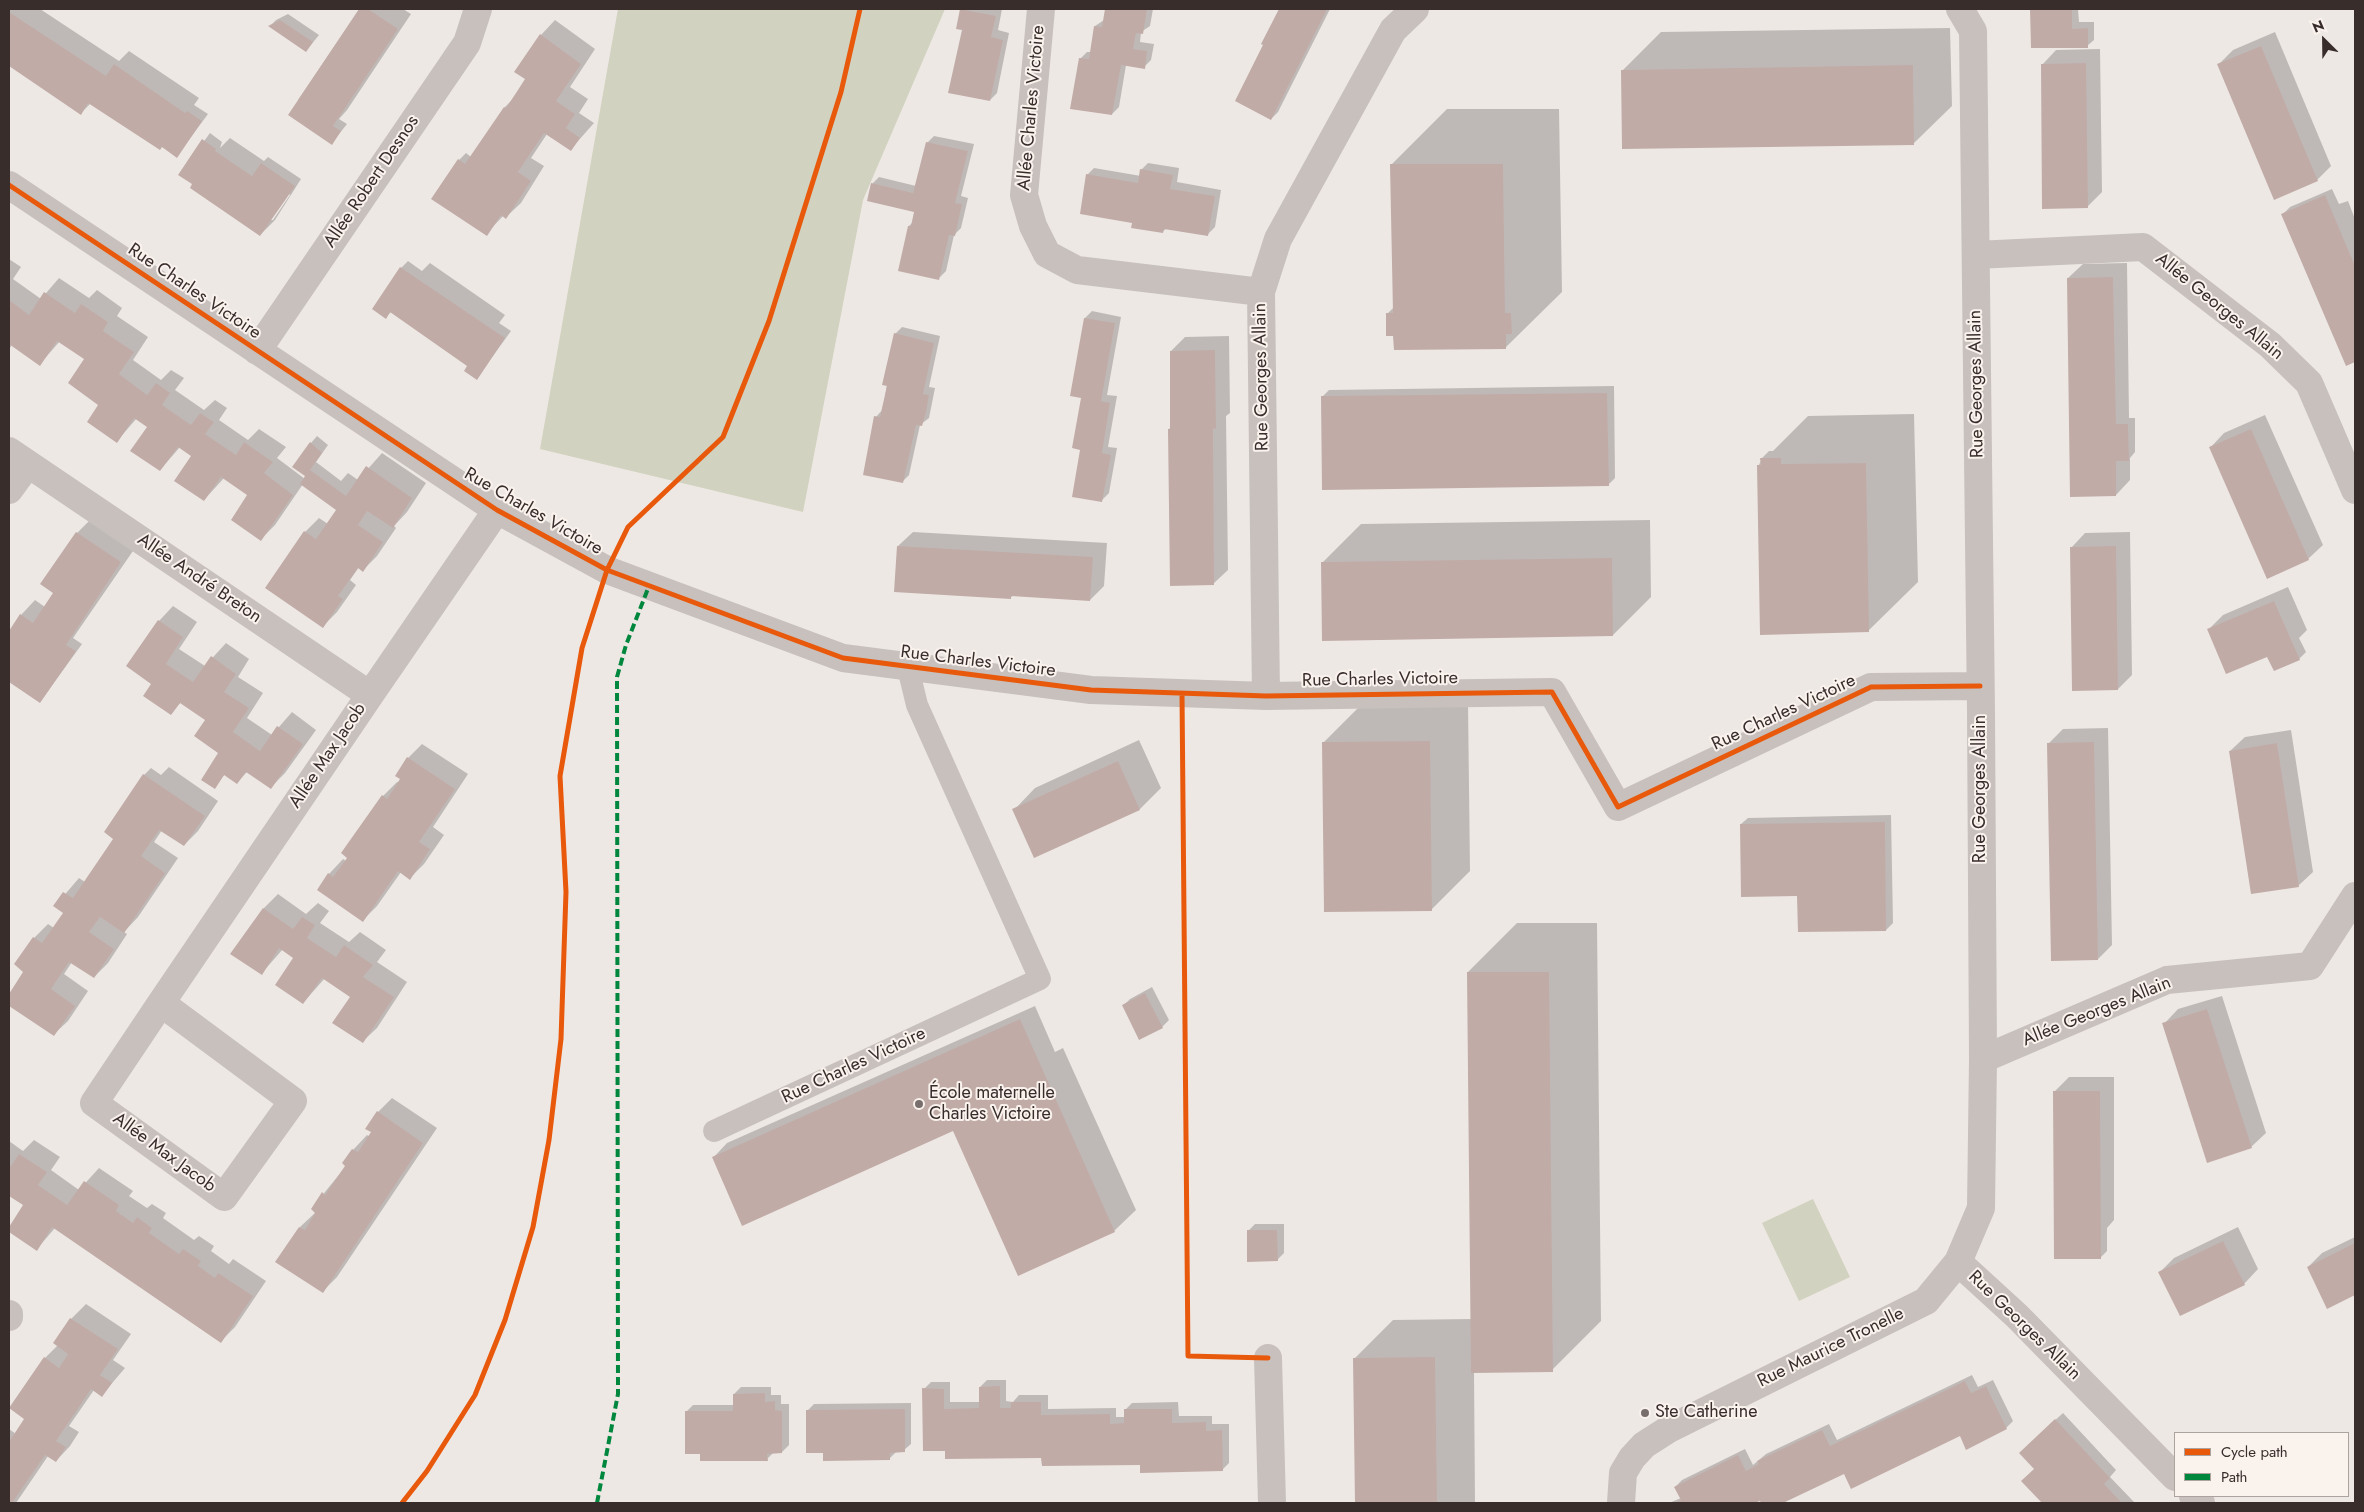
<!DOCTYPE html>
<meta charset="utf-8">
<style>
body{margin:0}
#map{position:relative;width:2364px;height:1512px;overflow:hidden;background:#eee8e4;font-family:Jost,sans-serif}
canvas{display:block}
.frame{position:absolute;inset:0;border:10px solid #382d2b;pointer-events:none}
.legend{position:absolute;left:2174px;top:1432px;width:175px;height:65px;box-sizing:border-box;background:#f9f2ed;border:1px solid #aca39f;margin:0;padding:6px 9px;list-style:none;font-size:15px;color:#382d2b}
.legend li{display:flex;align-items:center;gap:10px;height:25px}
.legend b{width:25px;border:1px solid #aca39f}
.north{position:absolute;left:2299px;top:15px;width:50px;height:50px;-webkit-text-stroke:4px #f9f2ed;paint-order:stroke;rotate:337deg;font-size:14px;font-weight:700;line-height:20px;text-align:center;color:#382d2b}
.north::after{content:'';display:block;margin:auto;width:18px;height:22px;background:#382d2b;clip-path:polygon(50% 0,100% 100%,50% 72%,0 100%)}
</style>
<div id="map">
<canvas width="2364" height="1512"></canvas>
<div class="frame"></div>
<ul class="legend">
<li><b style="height:6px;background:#e8590c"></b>Cycle path</li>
<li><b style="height:6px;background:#00873e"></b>Path</li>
</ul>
<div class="north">N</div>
</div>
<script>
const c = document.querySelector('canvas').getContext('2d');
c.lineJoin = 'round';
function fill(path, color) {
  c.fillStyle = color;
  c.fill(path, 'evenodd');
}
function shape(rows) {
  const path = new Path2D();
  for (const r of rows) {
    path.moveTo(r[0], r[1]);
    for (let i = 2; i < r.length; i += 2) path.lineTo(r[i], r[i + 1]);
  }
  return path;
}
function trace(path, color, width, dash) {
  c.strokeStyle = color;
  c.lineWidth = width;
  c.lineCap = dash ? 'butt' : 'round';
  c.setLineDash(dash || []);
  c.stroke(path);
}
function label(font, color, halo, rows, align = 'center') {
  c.font = font + ' Jost,sans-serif';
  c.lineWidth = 4;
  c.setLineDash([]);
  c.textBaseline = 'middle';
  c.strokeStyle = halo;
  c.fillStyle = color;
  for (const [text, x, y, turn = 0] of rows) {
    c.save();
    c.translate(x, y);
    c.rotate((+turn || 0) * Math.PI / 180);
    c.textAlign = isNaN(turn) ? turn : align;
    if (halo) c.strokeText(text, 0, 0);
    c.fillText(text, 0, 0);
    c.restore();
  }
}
const green = shape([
 [618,9,945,9,863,200,803,512,540,449],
 [1813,1199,1850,1277,1799,1301,1762,1223]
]);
const shadow = shape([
 [9,9,40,9,119,61,129,51,199,98,194,105,208,114,177,156,91,103,81,113,9,65],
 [360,9,403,9,411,14,347,110,339,119,347,124,332,143,298,100],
 [961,9,1002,9,998,30,1009,33,997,93,990,100,963,29,957,28],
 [1106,9,1153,9,1150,26,1141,32,1140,42,1154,44,1151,60,1144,67,1126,65,1119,107,1112,114,1080,59,1087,52,1091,52,1095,26,1104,20],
 [1281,9,1330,9,1278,112,1271,119,1236,100],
 [2031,9,2078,9,2079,22,2094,22,2094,40,2087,46,2032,47],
 [288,14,319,35,306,51,270,26,276,20],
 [555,20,595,49,570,87,588,99,579,113,594,123,571,149,547,134,531,158,544,166,521,203,506,217,504,215,486,234,433,199,459,160,466,153,471,157,505,107,513,99,526,79,541,35],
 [1950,28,1952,106,1913,144,1623,70,1661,32],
 [2275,32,2331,166,2317,180,2218,65,2233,50],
 [2100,49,2102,192,2087,207,2042,65,2056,50],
 [1447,109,1559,109,1562,292,1505,348,1387,314,1394,307,1391,165],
 [210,133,222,142,220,148,230,138,264,161,268,157,301,179,275,220,260,235,180,174],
 [288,193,290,195,273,220,270,220],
 [934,136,974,144,961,196,968,198,961,228,954,235,946,271,939,278,909,226,913,222,915,211,872,184,879,177,916,186,927,143],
 [1148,163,1179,168,1177,182,1221,190,1215,227,1208,234,1167,228,1162,232,1133,222,1087,175,1094,168,1141,176,1141,170],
 [2332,189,2339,204,2348,201,2355,219,2355,361,2347,365,2283,214,2290,207],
 [9,259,21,267,13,279,41,299,59,278,89,298,97,290,122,308,117,316,148,337,133,360,161,380,171,370,184,378,175,390,204,410,215,400,227,408,219,420,248,440,259,429,286,447,277,458,305,479,311,443,317,436,328,445,316,462,341,481,348,473,358,480,382,453,426,483,407,512,394,526,396,528,377,556,363,570,359,567,350,580,356,585,337,612,323,626,305,532,319,518,328,524,338,509,303,484,275,525,261,539,249,495,224,478,204,500,193,455,180,447,160,470,148,427,137,418,117,441,100,404,86,359,60,341,40,364,12,345,9,349],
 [408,261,422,271,430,263,505,315,499,323,511,331,477,378,473,360,391,312,385,318,401,268],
 [2127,263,2129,418,2135,418,2135,452,2130,458,2130,480,2116,495,2068,278,2083,264],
 [1092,311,1121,317,1107,395,1117,396,1108,447,1117,448,1109,493,1102,500,1082,449,1085,318],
 [902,327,940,336,929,387,935,388,929,418,920,425,909,475,902,482,876,417,883,409,895,334],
 [1229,336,1230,413,1226,416,1228,570,1213,584,1169,429,1171,427,1171,351,1185,337],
 [1614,386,1615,478,1608,485,1322,397,1329,390],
 [1914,414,1918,582,1868,631,1759,465,1762,458,1769,451,1773,451,1808,416],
 [2265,415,2323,545,2308,559,2210,448,2224,433],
 [91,519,135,548,73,638,82,644,40,702,9,680,9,633,21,615,35,600,45,607,55,592,77,533],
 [1650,520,1651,597,1613,635,1322,563,1361,524],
 [913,532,1107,543,1104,586,1090,600,1014,595,1010,598,898,546],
 [2130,532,2132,675,2118,689,2071,548,2085,533],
 [2288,587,2307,630,2299,638,2306,652,2299,659,2268,655,2208,630,2223,615],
 [173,606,197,622,179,649,205,666,226,643,249,659,238,677,263,693,247,718,272,735,292,712,316,730,285,773,271,787,248,771,237,782,225,774,214,788,220,752,206,720,181,702,171,713,153,684,159,621],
 [1468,703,1470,871,1431,910,1323,743,1362,704],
 [2108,728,2112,945,2098,959,2049,743,2063,729],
 [2291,730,2313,872,2298,886,2230,751,2245,737],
 [1139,740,1161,788,1140,809,1035,857,1014,810,1035,788],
 [422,744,468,774,433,827,444,835,424,864,410,878,401,872,377,906,363,920,318,889,329,874,343,859,346,861,383,796,397,782,399,783,408,758],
 [169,767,218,801,198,831,184,845,162,830,154,842,178,858,138,917,124,932,127,934,108,963,94,977,72,962,64,974,88,991,68,1021,53,1035,9,1004,9,996,25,972,34,938,48,924,54,928,64,913,55,906,79,878,85,882,115,838,125,803,144,775,151,768,161,775],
 [1891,815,1893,923,1886,930,1741,824,1748,818],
 [278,894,306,914,318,903,329,911,320,923,349,942,360,932,386,950,377,962,407,982,377,1028,362,1042,352,997,325,978,303,1003,295,958,283,949,261,974,264,908],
 [1517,923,1597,923,1601,1321,1552,1370,1474,1371,1475,1503,1356,1503,1354,1359,1393,1320,1472,1319,1468,972],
 [1152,987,1169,1020,1162,1027,1123,1006,1130,999],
 [2222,996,2266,1133,2251,1147,2164,1024,2178,1009],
 [1035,1006,1055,1052,1063,1048,1136,1210,1114,1231,954,1130,713,1158,727,1143],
 [2069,1077,2114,1077,2114,1220,2107,1228,2107,1251,2100,1258,2055,1091],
 [392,1098,437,1128,337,1277,323,1291,300,1227,316,1212,312,1208,346,1166,353,1150,367,1135,370,1137,378,1112],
 [34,1140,60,1157,51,1170,79,1190,99,1168,133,1191,129,1196,147,1208,152,1204,166,1213,163,1218,194,1240,199,1236,214,1246,211,1251,229,1264,233,1259,266,1281,235,1327,221,1341,55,1228,36,1250,9,1230,25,1205,9,1195,9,1141,23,1151],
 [1255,1224,1284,1224,1284,1253,1277,1260,1248,1231],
 [2238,1227,2258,1269,2244,1284,2160,1272,2174,1258],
 [2355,1237,2355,1294,2328,1307,2308,1267,2322,1253],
 [86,1304,131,1334,113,1360,125,1368,102,1395,94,1390,69,1426,79,1432,70,1446,56,1461,48,1456,16,1503,9,1503,9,1429,16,1434,25,1419,45,1358,58,1345,55,1343,71,1319],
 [1972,1375,1978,1387,1993,1380,2013,1421,2006,1428,1960,1435,1844,1473,1780,1503,1763,1503,1760,1499,1751,1503,1669,1503,1681,1498,1675,1487,1682,1480,1745,1449,1753,1465,1766,1454,1829,1424,1837,1440],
 [987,1380,1006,1380,1006,1401,1013,1402,1019,1395,1048,1395,1048,1409,1116,1408,1116,1417,1125,1417,1125,1410,1132,1403,1178,1402,1179,1416,1212,1416,1212,1424,1229,1424,1229,1463,1222,1470,946,1450,924,1389,931,1382,950,1382,950,1402,980,1402,980,1387],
 [741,1387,771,1387,771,1395,781,1395,781,1404,789,1404,789,1445,782,1452,774,1452,767,1459,701,1453,686,1412,693,1405,734,1405,734,1394],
 [911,1403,911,1444,904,1450,896,1452,889,1459,824,1452,807,1411,814,1404],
 [2063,1413,2116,1470,2110,1477,2135,1503,2044,1503,2023,1481,2036,1469,2027,1446]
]);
const building = shape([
 [359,9,368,9,398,29,333,126,341,131,332,145,288,115],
 [960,9,996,16,991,37,1003,40,990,101,948,93,962,30,956,29],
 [1105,9,1147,9,1143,34,1136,33,1133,49,1147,51,1145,69,1121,65,1112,115,1070,109,1079,58,1089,59,1094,26,1102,27],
 [1279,9,1327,9,1271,120,1235,101,1263,45,1261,44],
 [2030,9,2072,9,2072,29,2088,28,2088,48,2031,48],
 [9,12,106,76,114,64,185,113,187,111,202,121,177,158,162,147,160,150,88,103,81,115,9,66],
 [280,20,313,42,306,52,268,26],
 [540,34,581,64,556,101,575,114,566,128,580,138,571,151,544,133,518,172,531,181,506,219,501,215,487,236,431,199,458,159,465,164,504,107,506,108,516,93,525,79,514,72],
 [2261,46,2318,181,2274,200,2217,64],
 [2086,63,2088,208,2042,209,2041,64],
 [1913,65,1914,145,1622,149,1621,70],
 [202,139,216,149,215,151,252,176,261,163,295,186,260,236,190,188,192,184,178,175],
 [926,142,968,151,955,203,962,204,955,236,949,235,939,280,898,271,908,226,911,226,914,212,867,201,871,183,913,193],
 [1390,164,1503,164,1505,313,1511,313,1512,334,1506,334,1506,349,1394,350,1393,336,1386,336,1386,313,1393,313],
 [1140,169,1173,175,1170,189,1215,196,1208,236,1164,229,1163,233,1131,228,1132,223,1080,214,1086,174,1138,183],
 [2325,195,2355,266,2355,362,2346,366,2281,214],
 [400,267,505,338,477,380,464,371,467,366,390,312,386,319,372,309],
 [2113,277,2116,424,2128,424,2129,461,2116,461,2116,496,2070,497,2067,278],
 [44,292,75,313,81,304,108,322,103,331,134,352,119,374,147,395,156,383,170,393,162,405,191,425,200,413,214,422,205,434,236,455,244,442,273,462,264,473,293,495,261,541,231,520,247,495,221,477,204,501,174,481,191,456,178,447,160,471,130,451,147,427,134,418,117,443,87,422,98,405,68,383,84,359,57,341,40,366,9,344,9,300,29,315],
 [1084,318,1115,323,1101,401,1110,403,1102,453,1111,455,1102,502,1072,497,1080,450,1072,448,1081,398,1070,396],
 [894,333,934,343,923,394,929,395,926,412,922,426,916,425,903,483,863,475,874,416,880,417,887,386,882,385],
 [1215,350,1216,429,1213,428,1214,585,1170,586,1168,429,1170,429,1170,351],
 [1607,393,1609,486,1322,490,1321,396],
 [2251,429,2309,560,2267,579,2209,447],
 [310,442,322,453,310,470,346,496,366,466,412,498,393,528,367,511,358,525,383,542,363,572,358,568,338,596,343,599,323,628,265,588,304,531,316,539,336,510,300,484,305,476,292,467],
 [1760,458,1781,458,1781,464,1866,463,1869,632,1760,635,1757,465,1761,465],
 [76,532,121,562,66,645,76,651,40,703,9,682,9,631,20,614,33,623,53,593,40,584],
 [897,546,1093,557,1090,601,1011,596,1011,599,894,592],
 [2116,546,2118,690,2072,691,2070,547],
 [1612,558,1613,636,1322,641,1321,562],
 [2274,601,2300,660,2274,671,2267,657,2226,674,2207,629],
 [158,620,183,637,166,664,193,682,211,656,236,674,224,692,249,708,233,732,260,751,277,726,303,744,271,789,246,772,237,784,224,775,215,789,201,780,218,753,194,736,205,720,180,703,171,715,143,696,151,684,126,666],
 [1430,741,1432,911,1324,912,1322,742],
 [2094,742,2098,960,2051,961,2047,743],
 [2277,743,2299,887,2251,894,2229,751],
 [407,757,455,789,419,842,430,849,410,880,398,871,363,922,317,890,328,873,333,877,347,858,341,853,382,795,387,799,400,779,395,776],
 [1118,761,1140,810,1034,858,1012,809],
 [143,774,205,816,184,846,159,830,141,856,165,873,124,933,100,917,89,932,114,949,94,978,69,962,51,989,75,1006,54,1036,9,1006,9,994,23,972,14,964,33,937,42,943,63,913,53,906,63,892,73,898,113,839,104,832],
 [1885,822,1886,931,1798,932,1797,896,1741,897,1740,824],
 [263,908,293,929,302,917,315,925,307,938,336,957,344,945,373,965,363,977,394,997,363,1043,332,1023,350,997,322,978,303,1004,275,985,293,958,279,948,262,975,230,954],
 [1467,972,1549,972,1553,1372,1471,1373],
 [1145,993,1163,1028,1139,1040,1122,1005],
 [2207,1009,2252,1148,2207,1163,2162,1023],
 [1020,1019,1115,1232,1018,1276,953,1131,742,1226,712,1157],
 [2053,1091,2100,1091,2101,1259,2054,1259],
 [377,1111,423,1143,323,1293,275,1262,299,1227,305,1230,315,1213,311,1209,322,1192,325,1195,345,1166,342,1163,352,1149,358,1152,371,1132,365,1129],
 [19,1154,47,1172,38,1185,67,1205,84,1181,119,1205,116,1211,133,1223,137,1217,152,1228,149,1233,179,1254,183,1249,201,1261,198,1266,215,1278,218,1273,253,1296,221,1343,52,1227,37,1251,9,1232,9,1227,23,1205,9,1196,9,1165,11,1166],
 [1247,1230,1277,1230,1278,1261,1247,1262],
 [2223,1241,2245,1285,2180,1316,2158,1272],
 [2355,1243,2355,1295,2327,1309,2307,1267],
 [70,1318,118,1349,100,1375,112,1383,102,1397,91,1389,56,1441,66,1447,56,1462,45,1455,12,1503,9,1503,9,1442,24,1419,9,1408,44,1357,59,1368,68,1354,53,1343],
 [1435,1357,1437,1503,1355,1503,1353,1358],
 [1965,1381,1971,1393,1986,1386,2007,1429,1966,1450,1960,1436,1851,1489,1844,1474,1783,1503,1761,1503,1760,1501,1754,1503,1675,1503,1681,1500,1674,1487,1738,1455,1746,1471,1759,1464,1757,1461,1822,1430,1830,1446],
 [1000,1386,1000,1408,1011,1408,1011,1402,1041,1402,1041,1415,1110,1414,1110,1424,1124,1423,1124,1409,1172,1409,1172,1423,1206,1422,1206,1431,1222,1430,1223,1471,1140,1473,1140,1465,1042,1466,1041,1458,945,1459,945,1451,923,1451,922,1388,944,1389,944,1409,977,1408,979,1408,979,1387],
 [765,1393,765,1402,775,1401,775,1410,782,1411,782,1453,767,1454,768,1461,700,1461,700,1454,685,1454,685,1411,733,1411,733,1394],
 [905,1409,905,1452,890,1453,890,1460,823,1461,823,1453,806,1453,806,1410],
 [2055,1419,2110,1478,2104,1484,2122,1503,2042,1503,2021,1481,2034,1469,2019,1453]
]);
const lane = shape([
 [714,1131,1040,979,917,705,908,668]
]);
const street = shape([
 [1041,9,1024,195,1033,226,1047,254,1077,270,1261,292],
 [9,185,497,510,607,570,843,658,1091,690,1266,696,1552,692,1618,807,1871,687,1980,686],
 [1976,255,2143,247,2270,345,2309,383,2355,490],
 [257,351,467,43,478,9],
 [9,451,370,695],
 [9,490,28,464],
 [1266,696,1261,292,1278,239,1393,30,1415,9],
 [161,1003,293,1101,224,1197,94,1103,161,1003,370,695,497,510],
 [1983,1059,2167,980,2310,966,2355,896],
 [1958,1262,2017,1316,2175,1477],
 [9,1314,9,1317],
 [1268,1358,1272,1503],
 [2193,1496,2201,1503],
 [1621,1503,1623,1473,1632,1458,1644,1445,1669,1429,1926,1301,1958,1262,1981,1208,1983,1059,1981,711,1973,31,1960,9]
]);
const quiet = shape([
 [597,1503,618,1394,617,677,626,645,649,586]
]);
const cycleway = shape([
 [9,185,497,510,607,570,843,658,1091,690,1266,696,1552,692,1618,807,1871,687,1980,686],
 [1182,694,1188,1356,1268,1358],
 [402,1503,427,1471,475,1395,505,1320,533,1227,549,1140,561,1039,566,892,560,776,582,648,607,570,628,527,723,437,769,321,841,92,860,9]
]);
const markers = [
 [919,1104,5,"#786e6c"],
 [1645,1413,5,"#786e6c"]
];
const streetNames = [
 ["Allée Charles Victoire",1032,108,-85],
 ["Allée Robert Desnos",372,182,-56],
 ["Rue Charles Victoire",194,292,34],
 ["Allée Georges Allain",2219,307,39],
 ["Rue Georges Allain",1262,377,-91],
 ["Rue Georges Allain",1977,384,-91],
 ["Rue Charles Victoire",533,512,30],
 ["Allée André Breton",199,579,34],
 ["Rue Charles Victoire",978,662,7],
 ["Rue Charles Victoire",1380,680,-1],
 ["Rue Charles Victoire",1784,713,-25],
 ["Allée Max Jacob",328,756,-56],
 ["Rue Georges Allain",1981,789,-90],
 ["Allée Georges Allain",2097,1012,-22],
 ["Rue Charles Victoire",854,1066,-25],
 ["Allée Max Jacob",164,1153,36],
 ["Rue Georges Allain",2024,1326,44],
 ["Rue Maurice Tronelle",1831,1348,-26]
];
const poiNames = [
 ["École maternelle",929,1094],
 ["Charles Victoire",929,1115],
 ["Ste Catherine",1655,1413]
];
fill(green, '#d1d2bf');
fill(shadow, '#0003');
fill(building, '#c0aba7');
trace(lane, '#c7c0bd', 22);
trace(street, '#c7c0bd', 28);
trace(quiet, '#00873e', 4, [8, 4]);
trace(cycleway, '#e8590c', 5);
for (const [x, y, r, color] of markers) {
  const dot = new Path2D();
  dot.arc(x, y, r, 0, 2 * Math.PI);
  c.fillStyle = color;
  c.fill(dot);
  trace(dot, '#f9f2ed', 2);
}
label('18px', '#382d2b', '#f9f2ed', streetNames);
label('18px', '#382d2b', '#f9f2ed', poiNames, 'left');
</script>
